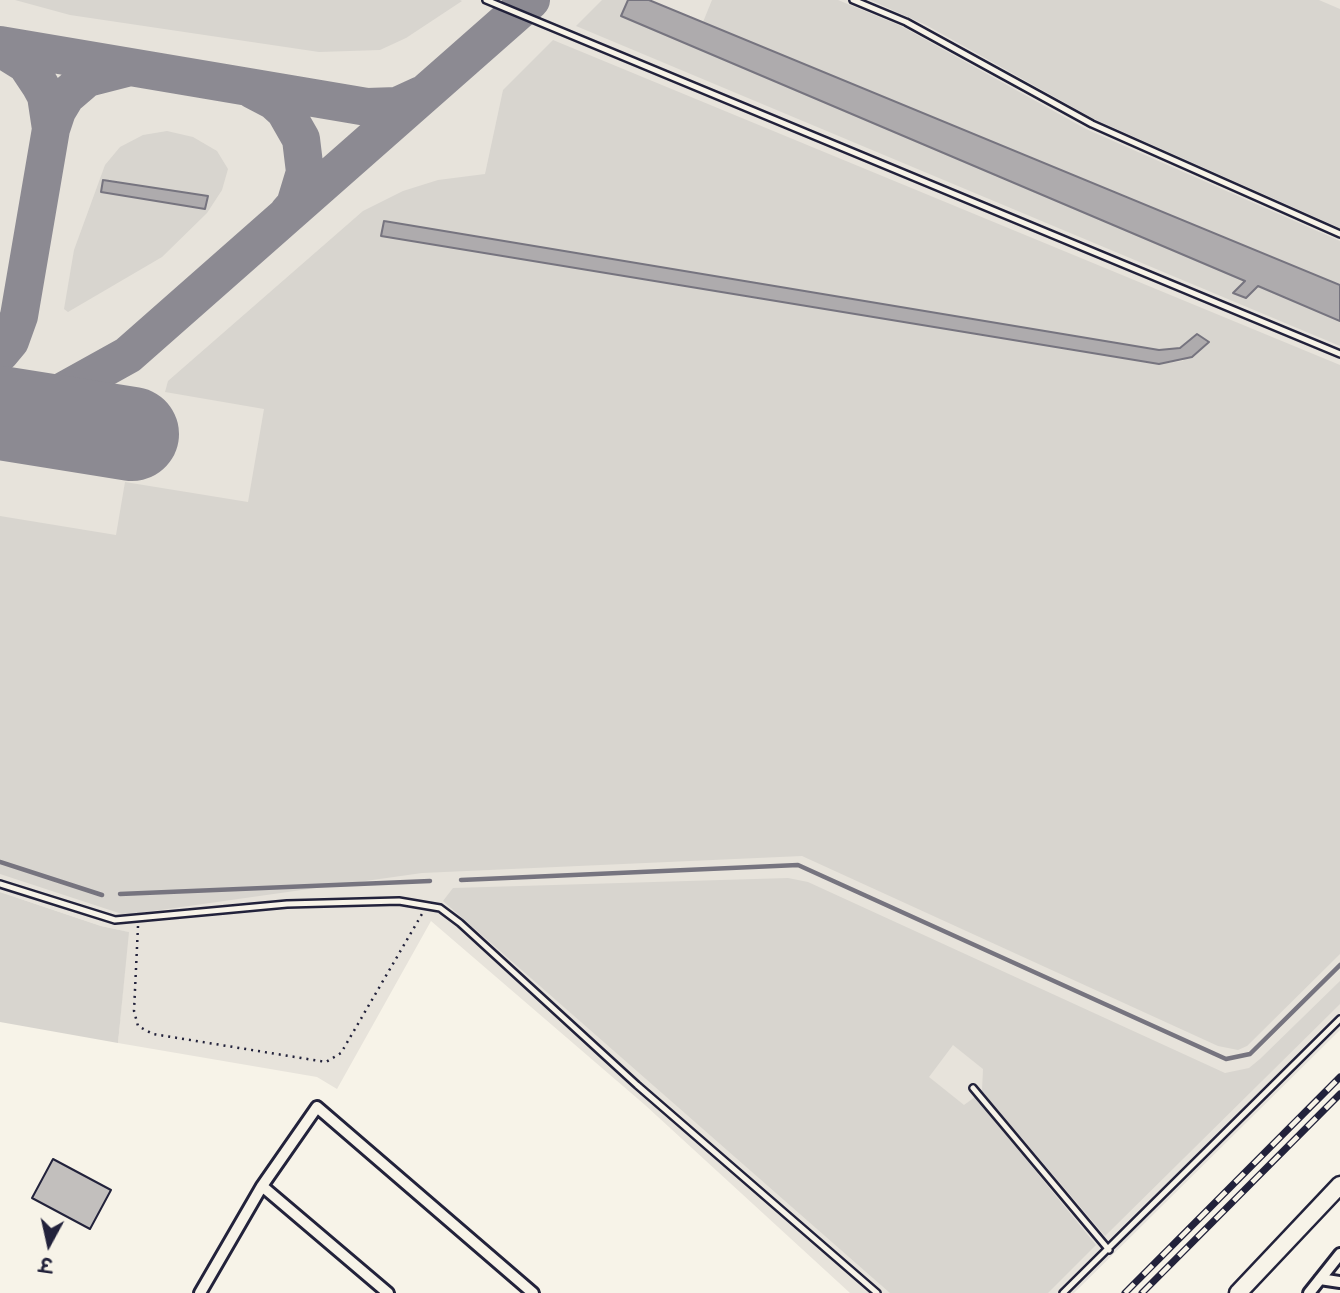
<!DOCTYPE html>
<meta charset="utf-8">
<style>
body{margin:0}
#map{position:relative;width:1340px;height:1293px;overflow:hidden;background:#f7f3e8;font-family:Mali,"Playpen Sans Deva",sans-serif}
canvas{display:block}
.north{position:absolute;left:14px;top:1209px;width:70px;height:70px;-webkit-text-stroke:5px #f7f3e8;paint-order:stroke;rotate:188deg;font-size:19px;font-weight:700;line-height:28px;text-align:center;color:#22223b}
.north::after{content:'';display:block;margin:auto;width:24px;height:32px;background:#22223b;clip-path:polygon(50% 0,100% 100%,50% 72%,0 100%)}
</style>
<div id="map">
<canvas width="1340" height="1293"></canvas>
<div class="north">उ</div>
</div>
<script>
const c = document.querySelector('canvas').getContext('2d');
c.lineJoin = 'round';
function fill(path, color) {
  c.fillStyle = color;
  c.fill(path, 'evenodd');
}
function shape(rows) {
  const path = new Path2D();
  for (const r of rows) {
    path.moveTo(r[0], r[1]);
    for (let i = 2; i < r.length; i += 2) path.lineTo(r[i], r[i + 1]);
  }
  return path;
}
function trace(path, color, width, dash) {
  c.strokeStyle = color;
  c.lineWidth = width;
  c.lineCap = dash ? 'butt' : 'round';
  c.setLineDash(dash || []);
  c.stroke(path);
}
const built = shape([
 [0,0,1340,0,1340,1030,1074,1293,850,1293,645,1105,431,921,337,1089,317,1077,118,1043,128,932,101,926,0,892]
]);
const green = shape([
 [15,0,460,0,462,1,406,38,380,50,319,52,70,15],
 [602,0,628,0,621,16,1245,281,1234,293,1258,286,1340,321,1340,346,576,26],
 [712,0,838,0,901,26,1086,129,1340,241,1340,285,703,22],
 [870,0,1319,0,1340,9,1340,228,1094,119,926,25],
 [553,40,1340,365,1340,954,1247,1046,1238,1050,1218,1046,802,856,422,873,125,915,0,874,0,516,116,535,125,482,248,502,264,409,165,392,168,381,363,211,403,191,438,180,485,174,503,90],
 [384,221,1159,350,1180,348,1197,334,1183,361,1159,364,381,236],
 [167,131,193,137,217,151,228,169,222,190,207,213,162,257,68,312,64,309,74,250,105,165,120,147,143,135],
 [788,878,808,882,1225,1073,1249,1068,1260,1059,1340,981,1340,1004,1105,1236,982,1091,983,1069,953,1045,929,1077,964,1105,975,1097,1096,1245,1048,1293,890,1293,443,901,453,888],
 [0,892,101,926,129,932,118,1043,0,1022]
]);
const water = shape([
 [628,0,649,0,1340,285,1340,321,1258,286,1246,298,1233,293,1245,281,621,16,628,0],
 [103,180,208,196,205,209,101,192,103,180],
 [384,221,1159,350,1180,348,1197,334,1209,342,1192,357,1159,364,381,236,384,221]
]);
const stream = shape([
 [0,862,102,895],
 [461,880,798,865,1226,1059,1250,1054,1340,965],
 [120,894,430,881]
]);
const taxiway = shape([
 [0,45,367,107,397,106,421,95],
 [0,48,26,64,40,85,46,96,51,129],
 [253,90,274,101,285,111,301,139,305,172,295,205,288,213],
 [0,353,10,341,19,316,51,129,57,111,66,96,87,78,126,68],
 [0,409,17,408,56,395,128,355,531,0]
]);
const runway = shape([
 [0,413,132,434]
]);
const building = shape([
 [53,1159,111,1190,90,1229,32,1198,53,1159]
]);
const path = shape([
 [138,926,134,1011,138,1026,153,1034,326,1062,341,1053,422,914]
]);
const lane = shape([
 [486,0,1340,354],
 [853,0,906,22,1092,124,1340,234],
 [0,884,115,920,287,904,399,901,440,908,460,923,637,1085,877,1293],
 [973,1088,1109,1250],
 [1063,1293,1340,1019]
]);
const street = shape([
 [262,1186,388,1293],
 [1320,1279,1340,1282],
 [200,1293,262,1186,317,1107,533,1293],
 [1309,1293,1340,1254]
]);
const secondary = shape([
 [1238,1293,1340,1185]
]);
const rail = shape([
 [1125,1293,1340,1077],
 [1142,1293,1340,1094]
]);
fill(built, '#e7e3db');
fill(green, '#d8d5cf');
fill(water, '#aeabad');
trace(water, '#76747f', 2);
trace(stream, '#76747f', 4.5);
trace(taxiway, '#8c8a92', 38);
trace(runway, '#8c8a92', 94);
fill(building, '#c2bfbd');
trace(building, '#22223b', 2);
trace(lane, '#22223b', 10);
trace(street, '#22223b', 16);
trace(secondary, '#22223b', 21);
trace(path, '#22223b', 2.5, [2, 5]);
trace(lane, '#f7f3e8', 5);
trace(street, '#f7f3e8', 10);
trace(secondary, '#f7f3e8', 16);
trace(rail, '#22223b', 7);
trace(rail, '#f7f3e8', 4.5, [13]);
</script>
